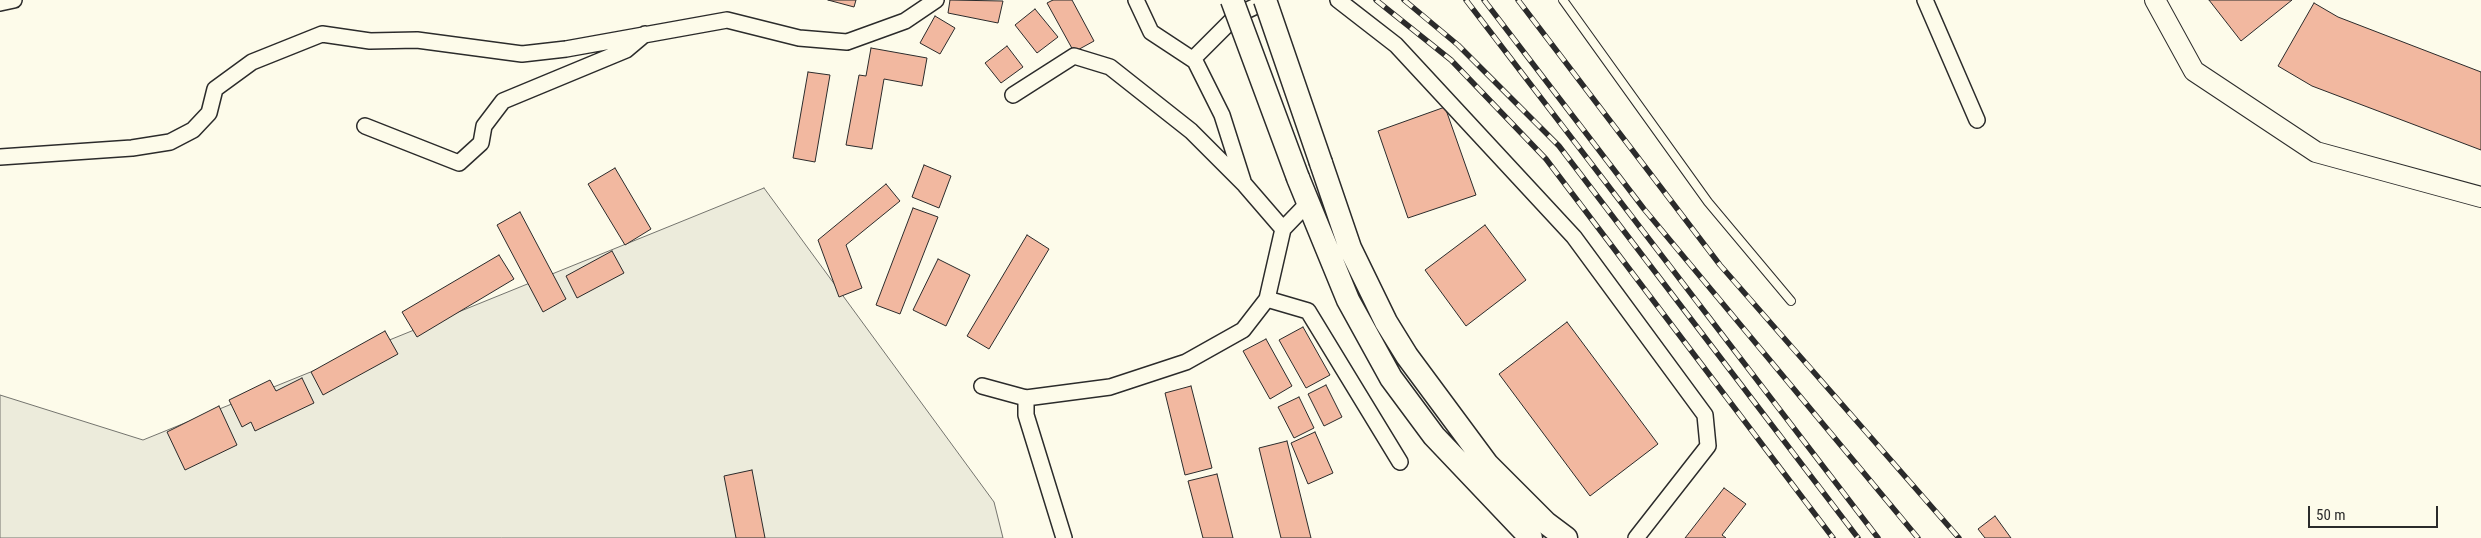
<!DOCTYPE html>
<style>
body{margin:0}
#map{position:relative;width:2481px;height:538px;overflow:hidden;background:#fdfbea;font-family:"Roboto Condensed",sans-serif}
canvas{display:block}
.scale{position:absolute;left:2308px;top:506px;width:130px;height:22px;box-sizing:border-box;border:2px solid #2b2b2b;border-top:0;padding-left:6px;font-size:15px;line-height:18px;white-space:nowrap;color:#2b2b2b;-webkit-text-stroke:4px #fdfbea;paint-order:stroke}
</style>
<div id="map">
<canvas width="2481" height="538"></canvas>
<div class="scale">50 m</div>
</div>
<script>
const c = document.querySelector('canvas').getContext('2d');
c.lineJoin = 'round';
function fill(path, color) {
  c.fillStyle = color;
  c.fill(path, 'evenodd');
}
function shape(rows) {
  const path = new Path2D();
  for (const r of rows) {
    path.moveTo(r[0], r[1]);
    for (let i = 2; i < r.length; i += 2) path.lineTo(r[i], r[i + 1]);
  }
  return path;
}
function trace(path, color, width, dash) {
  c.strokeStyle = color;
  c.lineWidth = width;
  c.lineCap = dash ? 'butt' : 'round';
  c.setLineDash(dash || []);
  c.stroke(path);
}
const green = shape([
 [764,188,994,502,1003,538,0,538,0,395,143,440,764,188]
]);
const building = shape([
 [828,0,856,0,854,7,828,0],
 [950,0,1003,1,998,23,948,13,950,0],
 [1053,0,1072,0,1094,41,1074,52,1047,3,1053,0],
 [2209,0,2292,0,2241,41,2209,0],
 [2314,3,2338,17,2481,72,2481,150,2312,86,2278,66,2314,3],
 [1035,9,1058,37,1037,53,1015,25,1035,9],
 [935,16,955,28,940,54,920,43,935,16],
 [1007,46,1023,67,1001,83,985,63,1007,46],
 [871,48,927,58,922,86,884,79,872,149,846,145,859,75,866,76,871,48],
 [808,72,830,75,815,162,793,158,808,72],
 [1445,107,1476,195,1408,218,1378,131,1445,107],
 [924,165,951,176,939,208,912,197,924,165],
 [615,168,651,229,625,245,588,184,615,168],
 [886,184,900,201,846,245,862,288,839,297,818,240,886,184],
 [913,208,938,217,900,314,876,305,913,208],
 [520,212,566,299,543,312,497,225,520,212],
 [1485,225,1526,280,1466,326,1425,270,1485,225],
 [1027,235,1049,249,989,349,967,336,1027,235],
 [612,251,624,273,577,298,566,276,612,251],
 [499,255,514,279,417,337,402,312,499,255],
 [938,259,970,275,946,326,913,310,938,259],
 [1567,322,1658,444,1590,496,1499,374,1567,322],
 [1303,327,1330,375,1306,388,1279,340,1303,327],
 [385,331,398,354,323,395,311,372,385,331],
 [1266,339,1292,386,1270,399,1243,351,1266,339],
 [302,378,314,403,255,431,251,422,242,427,229,400,270,380,276,391,302,378],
 [1326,385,1342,417,1324,426,1308,394,1326,385],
 [1191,386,1212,468,1185,475,1165,393,1191,386],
 [1299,397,1314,428,1294,438,1278,407,1299,397],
 [219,406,237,445,185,470,167,432,219,406],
 [1315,432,1333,473,1308,484,1291,443,1315,432],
 [1287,441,1311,538,1281,538,1259,448,1287,441],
 [752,470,765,538,736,538,724,476,752,470],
 [1217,474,1233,538,1203,538,1188,481,1217,474],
 [1724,488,1746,504,1722,535,1726,538,1685,538,1724,488],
 [1995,516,2011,538,1985,538,1978,529,1995,516]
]);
const service = shape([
 [1563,0,1708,202,1791,301]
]);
const minor = shape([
 [1136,0,1151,32,1195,61,1222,115,1243,181],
 [1338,0,1396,45,1574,237,1705,415,1708,446,1636,538],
 [1925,0,1977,120],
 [0,3,14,0],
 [1193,59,1237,15,1269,0],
 [1013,95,1074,56,1110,67,1191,131,1245,185,1283,229],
 [365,126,459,163,481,143,484,126,503,101,626,50,645,34],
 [0,157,132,148,170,142,193,130,209,113,215,89,252,62,322,34,370,41,417,40,522,54,566,49,727,20,799,38,847,42,905,21,936,0],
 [1267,299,1308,311,1400,462],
 [982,386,1026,398,1110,387,1186,362,1243,330,1267,299,1283,229,1308,203],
 [1026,398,1026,415,1064,538]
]);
const tertiary = shape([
 [2155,0,2194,71,2316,152,2481,197]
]);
const secondary = shape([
 [1321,163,1350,248,1386,322,1407,356,1487,464,1546,523,1566,538],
 [1298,178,1348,300,1391,378,1434,436,1531,538]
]);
const rail = shape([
 [1376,0,1451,60,1546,159,1833,538],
 [1404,0,1458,45,1559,146,1858,538],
 [1466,0,1878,538],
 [1484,0,1644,209,1918,538],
 [1518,0,1720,265,1959,538]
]);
const secondaryBridge = shape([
 [1232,0,1298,178],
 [1265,0,1321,163]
]);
fill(green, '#ecebdb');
trace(green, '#74746e', 1);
fill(building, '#f2b8a0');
trace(building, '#2b2b2b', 1);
trace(service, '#2b2b2b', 10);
trace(minor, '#2b2b2b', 18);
trace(tertiary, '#2b2b2b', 22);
trace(secondary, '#2b2b2b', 25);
trace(service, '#fdfbea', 8);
trace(minor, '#fdfbea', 15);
trace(tertiary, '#fdfbea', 20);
trace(secondary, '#fdfbea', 22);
trace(rail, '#2b2b2b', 5.5);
trace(rail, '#fdfbea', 4, [11]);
trace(secondaryBridge, '#2b2b2b', 25, []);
trace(secondaryBridge, '#fdfbea', 22);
</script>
